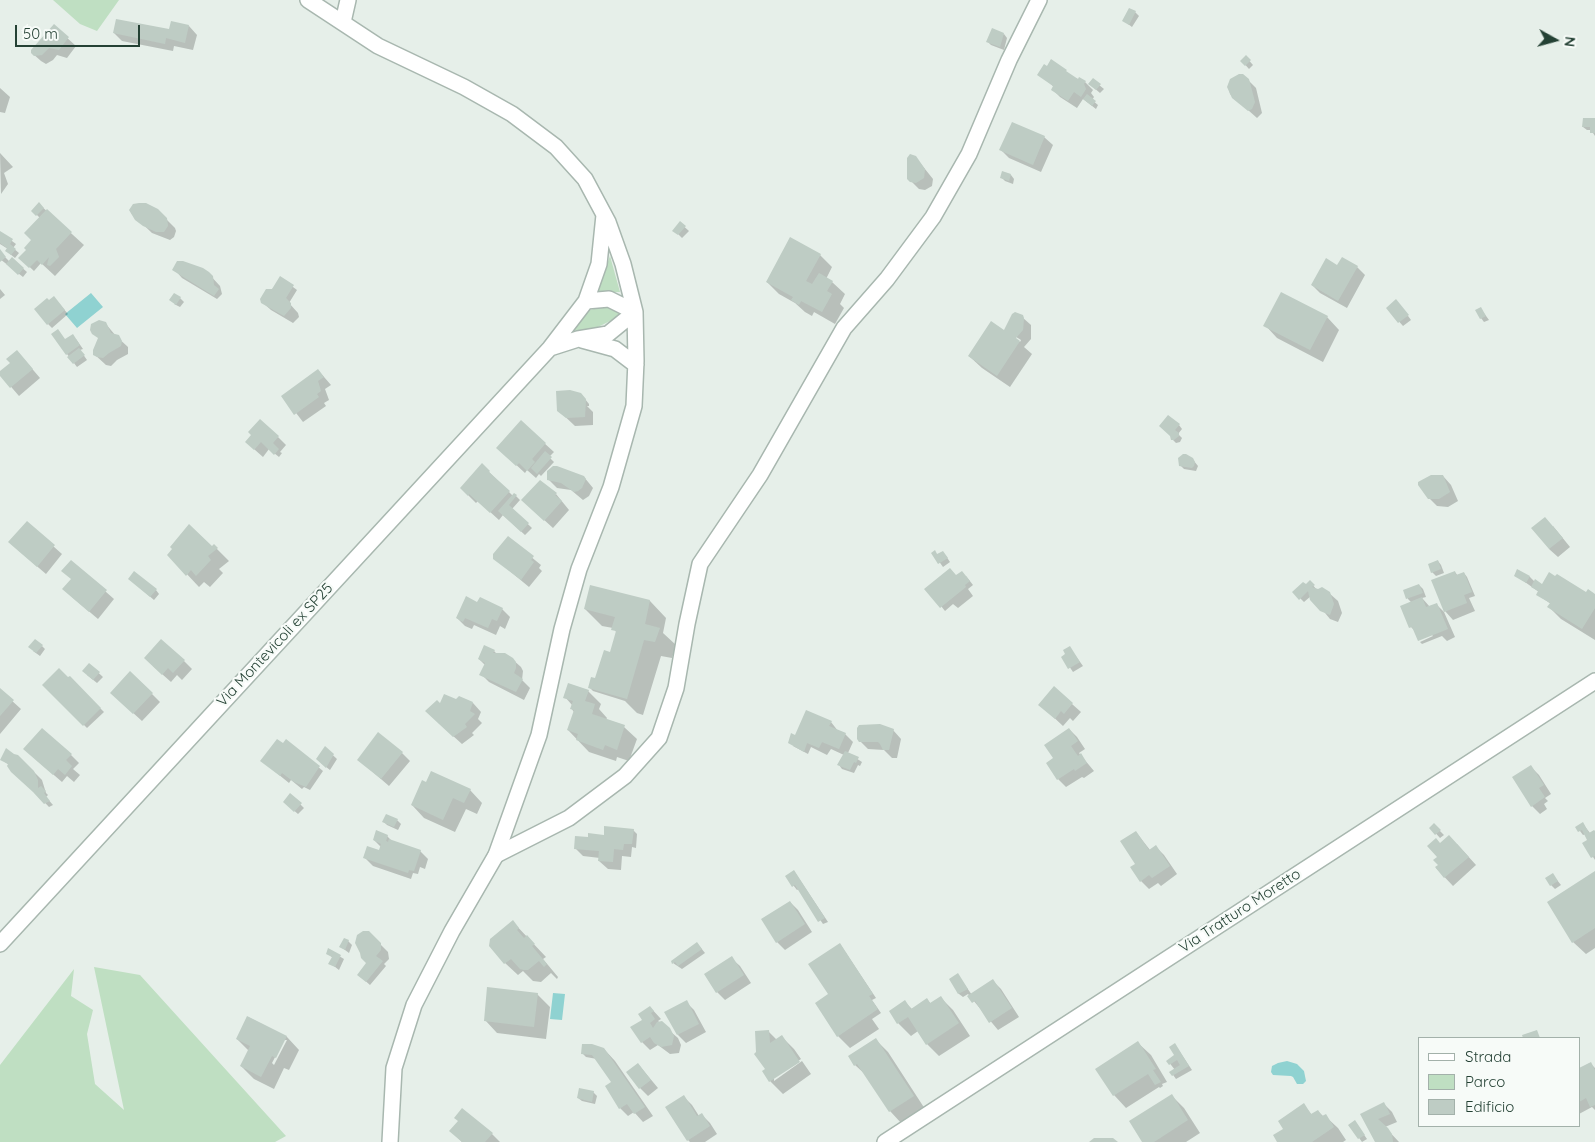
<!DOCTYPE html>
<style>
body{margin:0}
#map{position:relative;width:1595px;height:1142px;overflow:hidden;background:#e6efe9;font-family:Quicksand,sans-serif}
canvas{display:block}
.legend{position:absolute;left:1418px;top:1037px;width:162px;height:90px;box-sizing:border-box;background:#f7fbf8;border:1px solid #a3b1aa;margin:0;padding:6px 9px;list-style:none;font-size:15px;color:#244134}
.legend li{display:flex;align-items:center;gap:10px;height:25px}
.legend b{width:25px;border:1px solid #a3b1aa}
.north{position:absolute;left:1530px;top:15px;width:50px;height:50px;-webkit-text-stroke:4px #f7fbf8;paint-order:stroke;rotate:97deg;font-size:14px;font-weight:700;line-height:20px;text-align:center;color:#244134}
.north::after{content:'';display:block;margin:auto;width:18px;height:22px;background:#244134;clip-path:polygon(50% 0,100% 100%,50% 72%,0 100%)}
.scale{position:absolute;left:15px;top:25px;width:125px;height:22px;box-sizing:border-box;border:2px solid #244134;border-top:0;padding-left:6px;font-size:15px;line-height:18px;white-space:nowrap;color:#244134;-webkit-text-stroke:4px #f7fbf8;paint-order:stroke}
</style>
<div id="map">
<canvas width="1595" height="1142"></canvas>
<ul class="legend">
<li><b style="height:6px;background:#fff"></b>Strada</li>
<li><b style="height:14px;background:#bfdfc2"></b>Parco</li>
<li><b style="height:14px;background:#beccc4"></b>Edificio</li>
</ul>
<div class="north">N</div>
<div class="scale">50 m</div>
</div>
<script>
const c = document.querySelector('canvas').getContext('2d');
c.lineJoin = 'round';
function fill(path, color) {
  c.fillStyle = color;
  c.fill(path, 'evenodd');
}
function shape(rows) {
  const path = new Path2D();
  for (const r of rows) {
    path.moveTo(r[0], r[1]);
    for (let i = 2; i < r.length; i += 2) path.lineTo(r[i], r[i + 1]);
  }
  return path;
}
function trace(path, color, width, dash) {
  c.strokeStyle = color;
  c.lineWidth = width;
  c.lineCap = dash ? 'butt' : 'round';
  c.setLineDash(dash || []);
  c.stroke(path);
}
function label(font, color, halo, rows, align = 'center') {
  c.font = font + ' Quicksand,sans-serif';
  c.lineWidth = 4.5;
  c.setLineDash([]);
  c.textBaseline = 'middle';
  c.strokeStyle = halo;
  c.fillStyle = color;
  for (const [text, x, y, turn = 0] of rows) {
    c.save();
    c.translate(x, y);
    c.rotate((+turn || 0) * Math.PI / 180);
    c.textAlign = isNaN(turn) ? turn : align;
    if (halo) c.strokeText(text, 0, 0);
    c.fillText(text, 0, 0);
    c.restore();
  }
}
const green = shape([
 [53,0,119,0,97,31,80,24],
 [610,256,620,292,597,292],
 [604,306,620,308,618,317,596,328,569,332,587,311],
 [94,967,140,975,286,1136,275,1142,0,1142,0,1065,74,969,71,996,93,1010,87,1034,95,1084,124,1110]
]);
const water = shape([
 [91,293,103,307,77,328,65,314],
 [553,993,565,994,562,1020,550,1019],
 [1287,1061,1297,1064,1304,1071,1306,1081,1303,1084,1297,1084,1293,1077,1291,1076,1273,1075,1271,1072,1272,1066,1278,1063]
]);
const shadow = shape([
 [1135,12,1139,16,1132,27,1124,21],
 [54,26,76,46,67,58,57,55,53,60,46,64,41,61,32,53],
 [189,26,197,35,193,50,174,46,173,51,122,41,114,33,170,31],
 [1004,34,1007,38,1004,50,991,45,988,42],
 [1246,57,1253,65,1249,69,1242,61],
 [1051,60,1073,77,1085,82,1093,90,1091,93,1094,97,1092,100,1098,105,1096,109,1083,99,1077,108,1060,97,1052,89,1054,87,1039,74,1047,67],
 [1093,80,1104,89,1100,93,1093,87],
 [1248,80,1256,88,1262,113,1257,118,1230,94,1228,84],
 [0,88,10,97,5,113,0,112],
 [1595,120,1595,136,1591,130,1587,130,1583,127],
 [1044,137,1053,145,1041,172,1009,158,1001,150],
 [0,153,13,167,4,173,8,184,1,194],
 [921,164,933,179,932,186,925,190,919,189,908,178],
 [1003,173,1011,175,1014,179,1013,184,1005,181,1001,177],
 [39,204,84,245,55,276,41,263,34,271,20,258,28,250,33,240,40,218,33,211],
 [157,210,175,228,176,231,174,237,170,240,152,233,131,213],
 [680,223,689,231,682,238,674,230],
 [0,232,16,244,13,248,19,253,15,258,10,254,8,249,0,244],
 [0,252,10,262,12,259,27,272,23,277,0,259],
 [820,255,832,267,826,279,832,282,845,294,840,304,844,308,835,324,814,312,812,316,805,312,795,303,779,294,767,282],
 [1338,266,1357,267,1365,275,1347,308,1320,293,1312,285],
 [174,269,208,273,220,286,222,294,217,299,182,278],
 [281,278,297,290,289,303,298,313,299,317,293,323,271,310,262,302],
 [0,289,5,295,0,299],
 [180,298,184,302,180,307,174,304],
 [57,301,68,314,52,328,48,324],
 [1400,305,1411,320,1403,326,1387,308],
 [1481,309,1489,320,1484,322,1481,318],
 [1022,317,1031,325,1031,339,1024,347,1032,354,1010,387,982,368,969,356,1009,335],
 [1013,335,1021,340,1020,342,1013,338],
 [1327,317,1339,330,1323,362,1277,338,1265,325],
 [105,323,116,336,128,347,128,354,117,360,111,366,106,365,94,354],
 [76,339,83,349,80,350,87,360,77,367,67,354,65,340],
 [17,351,40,378,19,396,0,374,11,363],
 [318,370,331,385,325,389,329,400,324,403,326,406,303,422,283,396],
 [585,399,589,404,589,406,587,406,593,412,593,425,575,426,558,410],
 [521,422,554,452,549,457,554,462,541,476,539,474,536,478,527,470,525,473,512,461],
 [1179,425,1182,429,1178,434,1182,438,1180,442,1176,443,1172,439,1172,436,1160,426],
 [278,437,286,445,280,452,282,453,279,457,269,449,263,457,246,442],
 [1194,461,1198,466,1196,471,1184,469,1180,465],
 [482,465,513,496,514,494,520,500,512,509,532,528,525,535,503,515,499,520,478,501,476,503,461,488],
 [1443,476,1451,485,1458,501,1448,507,1437,506,1429,498],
 [584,477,593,488,589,496,583,500,571,490,557,488,549,480],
 [556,494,569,510,553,528,531,508],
 [27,523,62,554,46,574,18,550],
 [1553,526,1570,547,1558,557,1549,549],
 [508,538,541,565,539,568,542,571,529,587,494,558],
 [214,546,229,561,219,569,223,573,210,587,204,582,199,587,169,555,212,548],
 [933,553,946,556,950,562,943,567],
 [71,561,114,599,98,619,72,597],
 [1438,561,1441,565,1444,573,1436,576,1432,572],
 [1518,570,1530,577,1535,582,1542,585,1595,595,1595,640,1561,619,1549,607,1551,604,1538,595,1539,592,1515,575],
 [1455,572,1458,576,1464,573,1467,577,1475,596,1469,598,1475,611,1453,620,1445,611],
 [957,576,966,576,973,585,968,589,973,596,958,608,953,604,945,611,941,606],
 [133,582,156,590,159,594,154,600],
 [1310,582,1318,591,1329,593,1338,601,1342,613,1338,622,1330,619,1311,596,1304,602,1294,592],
 [1419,585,1423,589,1426,597,1422,598,1430,607,1436,604,1444,612,1455,637,1447,641,1442,636,1422,644,1420,642,1433,636,1431,634,1416,632,1411,627,1411,602,1408,599,1405,590],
 [650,601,666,618,663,633,676,645,672,658,661,656,643,715,637,713,625,701,593,691,589,687,614,655,617,633,613,628,602,626,585,609],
 [478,603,502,609,510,617,505,629,500,626,496,635,474,625,472,629,465,626,457,618],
 [42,646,45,649,40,656,33,651],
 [1070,648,1083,666,1073,672,1063,657],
 [494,651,497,654,512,659,521,667,523,671,522,680,530,688,524,700,489,682,481,674,485,665,479,659],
 [184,661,192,669,182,680,177,675,171,682,153,666],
 [90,665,103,677,97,683,87,675],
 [69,677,104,712,87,728,44,685],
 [1054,688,1081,712,1073,721,1070,718,1063,726,1048,712],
 [0,690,21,709,0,734],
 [588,691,601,704,599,709,607,718,606,720,624,727,637,739,629,761,617,757,616,761,589,752,568,730,574,712,571,708,572,705,565,697],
 [152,694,160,702,142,721,120,701],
 [473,703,481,712,478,719,482,723,472,733,474,735,462,744,442,726,445,709],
 [831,722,838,731,845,734,853,742,848,753,862,762,860,766,858,765,854,773,842,769,839,765,844,755,831,749,827,755,811,747,808,754,793,746,801,739],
 [1069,729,1077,737,1085,749,1079,753,1094,771,1084,778,1082,777,1066,787,1058,779,1055,759],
 [893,730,901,739,897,758,892,758,884,750,868,749,858,739],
 [325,748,337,759,330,770,321,763],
 [402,753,410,761,389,786,359,760],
 [71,755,79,763,73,769,80,775,74,782,67,776,62,782,33,757],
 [20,758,42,780,46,793,48,795,46,797,53,805,49,807,9,765,1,759],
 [310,760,323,771,310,790,304,787,302,789,291,780,289,783,262,761],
 [1531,767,1539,775,1551,794,1545,798,1548,801,1544,804,1547,809,1540,814,1532,806],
 [470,790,482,803,477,814,466,809,455,832,424,818,412,805],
 [291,795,304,808,298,814,284,802],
 [387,815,397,820,401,824,398,830,387,825,384,822],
 [1583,824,1590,833,1595,832,1595,860,1584,843,1589,840,1586,834,1583,835,1577,827],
 [1434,825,1444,835,1440,838,1431,828],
 [633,830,637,834,636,848,632,847,631,857,622,856,621,870,608,869,599,861,600,858,583,856,575,848,589,838],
 [1136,832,1150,850,1156,847,1164,855,1177,874,1161,886,1158,883,1149,889,1141,881,1137,864],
 [387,836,393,842,420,851,428,859,425,869,420,867,418,874,413,873,411,879,373,866,365,858,380,852,381,847,374,840],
 [1441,844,1457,844,1476,865,1453,886,1436,868,1439,865,1438,857],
 [794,871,828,922,823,924,799,889,797,890,786,876],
 [1595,873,1595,948,1586,954,1573,942],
 [1553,875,1561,885,1555,889,1551,885],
 [790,902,798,910,812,932,785,950,777,942],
 [513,922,546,957,543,959,558,977,557,979,551,973,541,982,533,981,523,971,518,975,505,963],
 [369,933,388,952,389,959,384,964,386,966,370,985,362,978,368,963],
 [348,941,352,945,349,953,341,947],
 [697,943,705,953,682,969,673,963],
 [840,944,876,998,872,1000,881,1013,872,1019,879,1029,850,1048,838,1036,830,994],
 [329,950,344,959,339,970,330,963,333,958,327,953],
 [731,958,740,966,751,983,725,1000,717,992],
 [958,975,972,995,993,981,1001,989,1019,1017,998,1030,968,994,963,997,959,994,950,979],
 [537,994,550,1007,546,1039,497,1033,485,1020],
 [941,998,953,1010,970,1036,939,1056,927,1044,918,1031,911,1036,898,1023,891,1011,905,1002,912,1009,927,999,931,1004],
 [686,1002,694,1010,706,1032,686,1043,678,1035],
 [650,1007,661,1019,658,1021,678,1038,681,1045,679,1053,670,1054,658,1045,650,1050,642,1042,644,1020],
 [248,1017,287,1037,299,1050,289,1070,284,1068,274,1089,254,1079,241,1066,249,1051,237,1039],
 [284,1040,287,1040,274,1065,272,1063],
 [768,1031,777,1040,781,1036,794,1049,801,1059,774,1078,774,1081,802,1061,811,1074,783,1094,770,1081,764,1072,766,1070],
 [875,1039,888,1052,925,1109,902,1124,890,1111,867,1076,855,1065],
 [1138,1043,1151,1055,1167,1082,1162,1084,1163,1086,1160,1088,1159,1087,1126,1108,1114,1095],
 [604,1049,615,1061,653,1116,643,1122,634,1112,628,1116,620,1108,612,1082,597,1059,586,1057,582,1053],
 [1178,1049,1192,1070,1176,1079,1171,1072,1175,1070,1168,1061,1176,1056],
 [1590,1063,1595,1068,1595,1110,1592,1107,1579,1114,1579,1069],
 [638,1064,658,1088,648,1096,640,1088],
 [593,1092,597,1096,595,1104,582,1101,578,1098],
 [1172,1096,1184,1108,1200,1133,1186,1142,1144,1142],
 [684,1097,692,1105,699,1116,702,1115,710,1123,717,1134,705,1142,690,1142,688,1140],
 [1384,1104,1392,1112,1397,1122,1385,1127,1399,1142,1376,1142,1362,1114],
 [1304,1105,1312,1115,1318,1111,1324,1117,1325,1116,1338,1128,1346,1140,1343,1142,1279,1142,1284,1129],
 [1350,1125,1358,1126,1367,1139,1362,1142],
 [451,1131,492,1134,500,1142,462,1142]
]);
const building = shape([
 [1129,8,1136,11,1129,25,1122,21],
 [116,19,169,29,171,21,189,25,185,43,166,38,165,44,113,33],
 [54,24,69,37,59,50,49,48,42,55,34,56,31,53,31,50],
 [992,28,1004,33,1000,47,986,42],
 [1246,55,1251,60,1245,66,1240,61],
 [1051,59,1067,70,1066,71,1078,79,1079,77,1086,81,1084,84,1086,89,1081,97,1074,92,1068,101,1051,90,1053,86,1037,75,1044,64,1047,66],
 [1239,74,1243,74,1249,79,1255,102,1252,109,1248,111,1232,98,1227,87,1230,79],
 [1093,78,1101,84,1096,90,1088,84],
 [1087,94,1096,101,1092,106,1083,99],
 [1583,118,1595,118,1595,133,1590,133,1590,127,1582,127],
 [1012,122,1045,136,1033,165,999,150],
 [910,154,916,156,925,169,924,178,916,183,910,182,907,179,907,158],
 [1002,171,1011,174,1009,181,1000,178],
 [39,202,44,208,36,216,31,211],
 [139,203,146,203,158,209,167,218,168,226,164,232,156,232,143,226,135,220,129,210,133,204],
 [47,209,72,232,56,249,59,257,50,266,47,265,49,257,42,265,37,260,29,268,18,258,26,250,24,248,31,240,24,233],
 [680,221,686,226,678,235,672,231],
 [0,231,13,239,10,244,16,249,11,255,5,251,7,248,0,243],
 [790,237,821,254,806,281,812,284,819,273,833,281,827,291,832,294,822,312,801,301,799,305,791,300,793,297,766,282],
 [0,249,6,257,0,262],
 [12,257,24,268,18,275,6,264],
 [1342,257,1358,266,1338,301,1311,285,1326,258,1337,265],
 [177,261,183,261,203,268,209,272,213,276,214,285,219,289,214,296,172,270],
 [280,276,294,285,286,298,291,303,291,308,284,316,261,303,260,299,266,289,272,289],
 [1281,292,1328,316,1310,350,1263,326],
 [174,293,181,297,176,305,169,300],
 [54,296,65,310,47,325,34,309,47,298,49,300],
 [1396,299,1409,315,1398,323,1386,308],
 [1481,307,1486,316,1480,319,1475,310],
 [1015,312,1023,315,1024,318,1023,330,1016,338,1020,341,997,376,968,356,991,321,1004,330,1012,314],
 [99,320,106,322,111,333,119,335,122,341,121,346,109,353,103,358,97,357,93,355,93,350,98,338,92,334,90,330,91,324],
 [58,329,65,339,73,334,80,345,66,355,51,334],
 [79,348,85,355,73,364,67,357],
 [17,350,33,369,10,388,0,376,0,371,10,363,6,359],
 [318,369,324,377,318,381,321,391,317,394,319,397,294,415,281,396],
 [570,390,581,393,586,399,585,417,566,418,557,411,556,391],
 [1168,415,1180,424,1175,430,1179,433,1179,436,1174,440,1171,440,1170,436,1159,426],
 [260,419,279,436,273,443,279,449,274,455,261,442,254,450,245,442,251,435,248,432],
 [521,420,546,443,532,459,535,462,527,471,519,463,516,466,496,448],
 [545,451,552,457,537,474,531,468],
 [1183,454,1186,454,1193,458,1195,462,1194,466,1192,468,1179,466,1178,458],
 [482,463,490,471,489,472,510,491,490,513,469,494,468,496,460,488],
 [553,466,557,466,584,476,586,479,582,488,578,491,574,492,561,483,547,480,547,471],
 [1431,475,1443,475,1450,492,1439,499,1428,499,1418,485,1418,482],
 [540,480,557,493,555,495,562,501,544,521,521,500],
 [514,493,517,495,509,505,529,523,521,532,498,511],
 [1545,517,1563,538,1549,549,1531,528],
 [27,521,55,545,37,567,8,542],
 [189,524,212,546,214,544,218,548,208,556,211,560,196,576,191,570,186,576,167,555,172,549,170,547],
 [508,536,534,556,531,560,534,562,521,580,493,559,493,554],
 [935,550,937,554,943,551,948,558,938,564,931,553],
 [71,560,107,590,89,612,62,589,71,579,61,571],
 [1438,560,1441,569,1431,573,1428,564],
 [950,568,956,575,962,571,970,581,965,585,966,587,940,608,924,589],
 [1517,569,1530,576,1526,583,1514,576],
 [134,571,157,589,150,597,128,579],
 [1455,571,1456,575,1464,572,1472,592,1464,595,1467,603,1444,612,1431,580],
 [1549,572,1555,576,1557,574,1586,592,1588,589,1595,594,1595,608,1582,629,1547,607,1550,603,1536,595,1538,591,1531,587,1535,579,1542,584],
 [1310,580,1315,585,1312,587,1318,589,1322,587,1330,592,1334,604,1330,615,1320,611,1310,600,1308,591,1299,600,1292,592,1303,582,1306,584],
 [1419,584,1423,593,1406,599,1403,590],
 [590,585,650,600,645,624,660,628,655,642,644,640,627,699,588,688,591,677,595,678,604,650,610,652,616,631,611,630,615,617,584,609],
 [466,596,477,602,480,597,503,608,497,621,492,619,488,628,465,618,463,622,456,618],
 [1422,597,1426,607,1437,603,1448,629,1418,641,1412,627,1409,628,1400,606],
 [35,639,43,645,36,653,28,647],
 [161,639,185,660,173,673,168,668,162,675,144,658],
 [484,645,495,650,493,653,505,653,513,658,516,662,516,668,514,673,523,679,516,692,479,675,485,663,478,659],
 [1070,646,1080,662,1068,669,1061,657,1065,654,1063,650],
 [89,663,100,672,93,680,82,671],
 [59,668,68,677,70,676,101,708,83,726,42,685],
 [130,671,153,693,133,714,110,693],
 [568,683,589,690,585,701,595,704,592,714,625,725,617,750,605,745,603,750,576,740,578,734,567,730,574,710,570,709,573,701,563,698],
 [1054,686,1073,703,1064,714,1061,711,1055,719,1038,705],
 [0,688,14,700,0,716],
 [444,694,456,699,459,696,473,702,470,711,475,714,465,724,467,727,453,737,425,711,437,700,440,703],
 [806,710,832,721,829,726,846,733,839,749,822,742,819,748,807,743,804,752,788,743,791,733,795,735],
 [880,724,894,729,889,750,883,750,880,744,878,742,859,742,857,739,857,728,859,725],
 [42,728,72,754,66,760,72,766,65,775,58,769,53,775,23,749],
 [1069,728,1078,741,1071,746,1078,756,1081,753,1087,763,1075,771,1074,769,1057,780,1046,763,1053,758,1044,745],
 [378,732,403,752,381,779,357,760],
 [277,739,283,743,286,739,320,766,306,787,294,782,282,773,280,776,260,761],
 [325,746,334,754,326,768,316,759],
 [6,748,14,754,18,755,34,771,38,780,38,788,41,786,46,791,44,793,50,801,44,804,33,792,11,772,7,766,8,764,0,760],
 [845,751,859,757,856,763,854,762,850,770,837,765],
 [1531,765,1544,785,1539,788,1545,797,1531,807,1512,777],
 [431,771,471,789,464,803,453,798,443,820,411,805,422,780,426,782],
 [290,793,302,803,294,812,283,802],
 [386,814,398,819,394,827,382,822],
 [1583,822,1589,833,1594,830,1595,831,1595,856,1591,858,1582,843,1587,840,1582,830,1578,832,1575,827],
 [1434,823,1441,830,1435,835,1429,828],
 [604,826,634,829,632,844,624,844,623,850,614,849,613,862,598,861,599,851,574,849,575,836,588,837,588,833,604,835],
 [376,830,388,835,386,841,388,842,389,839,421,850,414,871,409,870,408,873,363,858,367,846,379,850,381,844,373,840],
 [1136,831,1149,850,1156,845,1170,866,1152,878,1149,875,1140,882,1130,867,1135,864,1120,841],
 [1449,835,1469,857,1444,878,1435,867,1438,865,1433,860,1437,857,1427,846,1436,838,1440,843],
 [794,870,825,918,818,922,795,885,792,887,785,876],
 [1595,871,1595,928,1572,943,1547,902],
 [1553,873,1558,881,1550,886,1545,878],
 [790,901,805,924,776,943,761,919],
 [513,920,519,928,517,930,524,938,527,935,535,944,532,946,547,964,544,967,539,961,528,970,524,970,520,969,511,959,504,964,489,946,490,939],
 [363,931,369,931,381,943,381,950,376,956,383,961,366,982,357,975,366,963,361,958,360,953,355,943,357,935],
 [344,938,349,940,345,950,339,947],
 [697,942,702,949,678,966,675,962,672,964,671,961],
 [840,943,873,994,869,996,878,1009,837,1037,815,1003,828,994,808,964],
 [328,948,341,955,335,967,328,964,332,957,326,954],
 [732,956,744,975,716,993,704,974],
 [958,973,968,989,958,994,949,979],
 [993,979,1012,1008,989,1023,975,1001,972,1003,967,996],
 [487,987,538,993,534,1027,484,1021],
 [941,996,959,1023,926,1045,908,1017,897,1024,889,1011,905,1000,911,1009,927,998,930,1003],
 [687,1000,699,1024,677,1035,664,1012],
 [650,1006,654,1011,651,1013,655,1019,650,1023,653,1028,657,1022,662,1021,670,1028,674,1036,672,1045,661,1047,654,1043,650,1037,641,1043,630,1027,642,1020,638,1014],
 [247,1016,287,1036,276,1058,272,1056,261,1077,240,1066,250,1046,236,1039],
 [769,1030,770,1043,782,1035,800,1062,769,1082,762,1071,765,1069,754,1054,756,1052,755,1031],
 [1537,1030,1540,1038,1523,1038,1522,1035],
 [876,1038,914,1096,889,1112,857,1064,854,1066,848,1056],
 [1138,1041,1156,1069,1153,1070,1161,1082,1155,1085,1148,1074,1113,1096,1095,1069],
 [1175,1043,1189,1066,1172,1076,1169,1072,1180,1065,1177,1060,1169,1065,1166,1061,1174,1055,1169,1047],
 [582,1044,592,1044,604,1048,645,1107,634,1114,627,1104,619,1109,605,1086,611,1082,592,1055,581,1054],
 [1591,1062,1595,1070,1595,1105,1590,1107,1586,1098,1579,1102,1579,1068],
 [638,1063,651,1080,639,1089,626,1072],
 [579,1088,594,1091,592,1102,577,1098],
 [1172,1094,1188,1120,1154,1142,1142,1142,1129,1121],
 [684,1095,697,1116,702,1113,710,1126,687,1141,665,1107],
 [1384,1102,1390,1114,1378,1119,1388,1128,1392,1134,1393,1142,1375,1142,1360,1114],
 [1304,1103,1311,1114,1318,1110,1322,1116,1326,1114,1334,1127,1312,1142,1277,1142,1273,1135,1283,1129,1278,1121],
 [462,1108,493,1133,485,1142,462,1142,449,1131,458,1121,454,1118],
 [1355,1120,1365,1135,1358,1139,1348,1125],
 [1094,1138,1113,1138,1118,1142,1089,1142]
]);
const minor = shape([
 [343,22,348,0],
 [496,855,569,818,625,776,659,738,676,688,687,624,700,564,760,475,844,328,887,279,933,217,969,154,1009,60,1039,0],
 [885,1142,1595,681]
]);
const tertiary = shape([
 [308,0,378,46,464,87,512,114,556,147,585,179,608,222,623,264,635,312,636,361,634,406,611,487,579,569,562,629,539,735,496,855,452,931,414,1005,394,1068,390,1142],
 [586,301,609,299,635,312],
 [582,340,615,349,636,365],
 [550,348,578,339,608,334,635,312],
 [0,944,550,348,586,301,599,264,604,215]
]);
const streetNames = [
 ["Via Montevicoli ex SP25",275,645,-47],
 ["Via Tratturo Moretto",1240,911,-33]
];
fill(green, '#bfdfc2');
fill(water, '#8fd2d1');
fill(shadow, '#0003');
fill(building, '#beccc4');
trace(minor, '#a8b7af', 18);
trace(tertiary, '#a8b7af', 18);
trace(minor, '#fff', 15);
trace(tertiary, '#fff', 15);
label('15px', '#244134', '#f7fbf8', streetNames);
</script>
